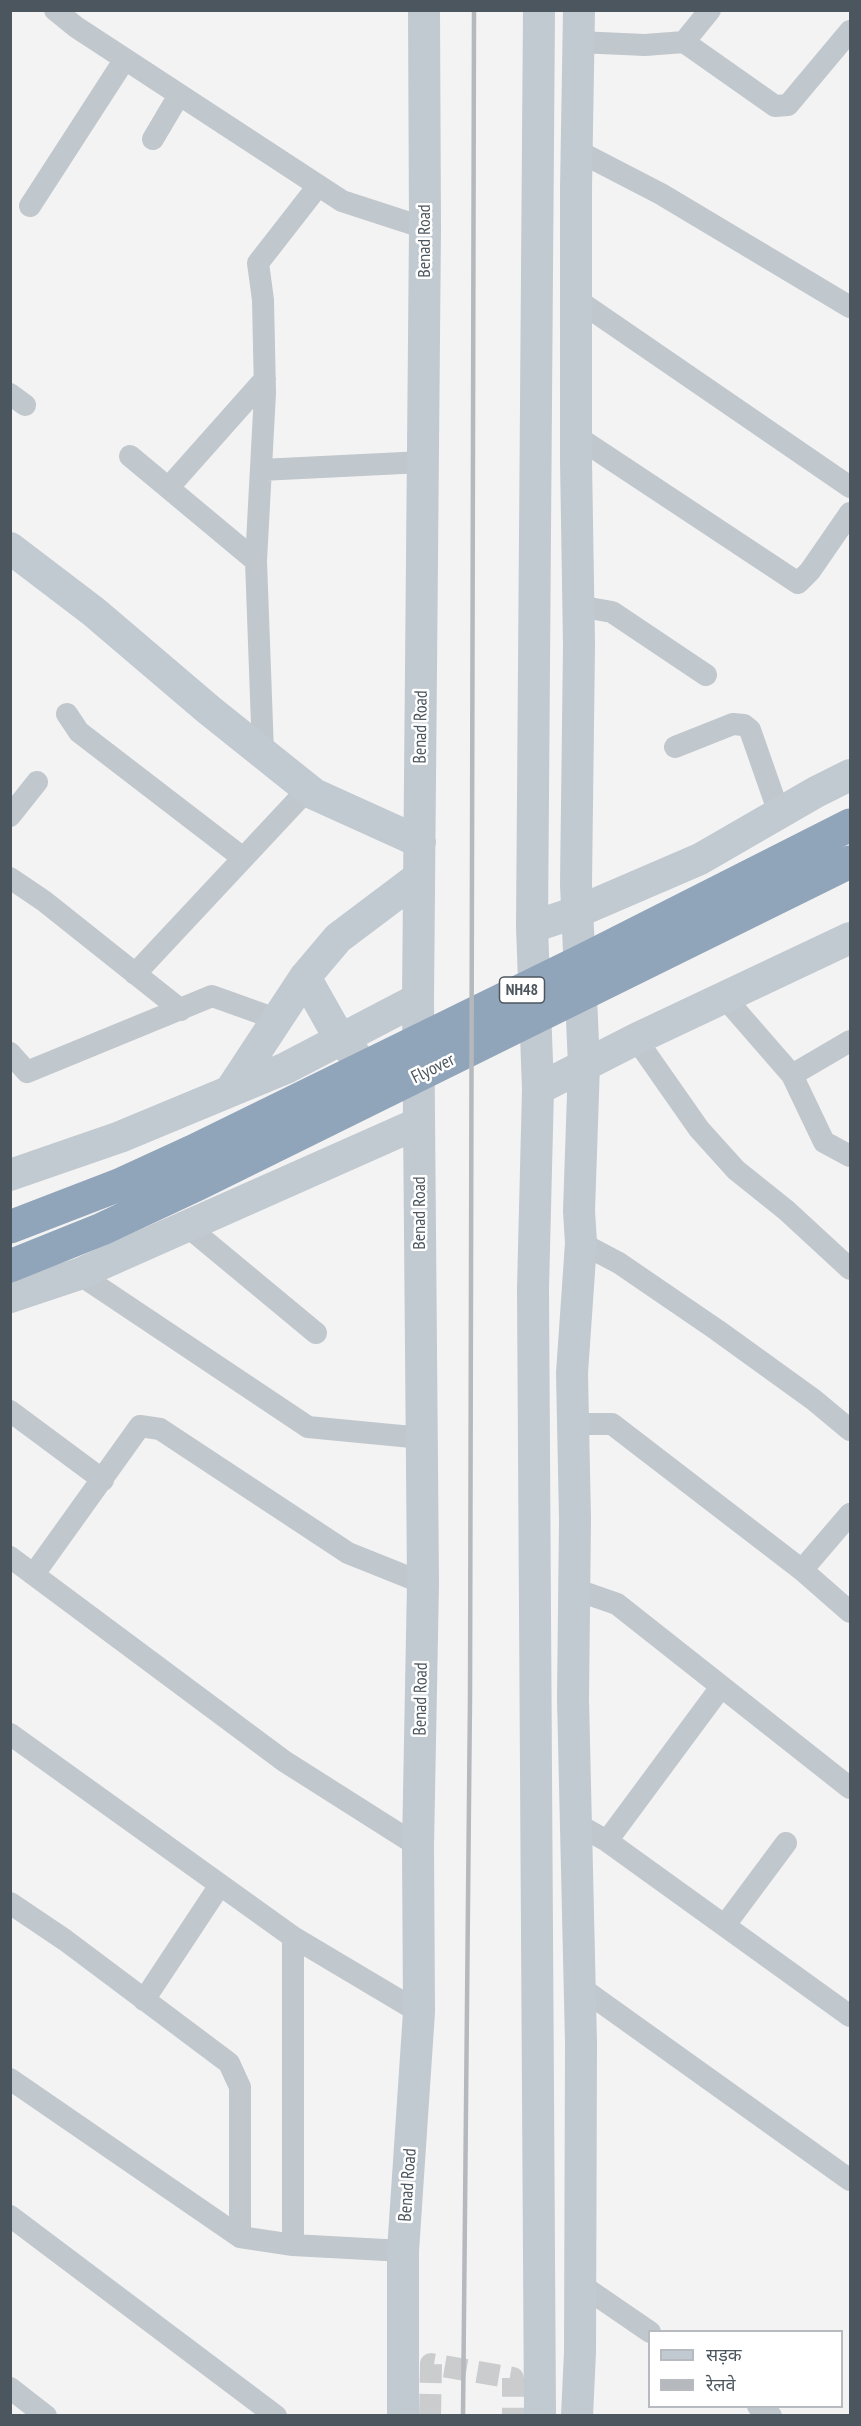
<!DOCTYPE html>
<meta charset="utf-8">
<style>
body{margin:0}
#map{position:relative;width:861px;height:2426px;overflow:hidden;background:#f4f3f3;font-family:"PT Sans Narrow","Noto Sans Devanagari",sans-serif}
canvas{display:block}
.frame{position:absolute;inset:0;border:12px solid #4c565e;pointer-events:none}
.legend{position:absolute;left:648px;top:2330px;width:195px;height:78px;box-sizing:border-box;background:#fff;border:2px solid #b7bbbf;margin:0;padding:8px 10px;list-style:none;font-size:18px;color:#4c565e}
.legend li{display:flex;align-items:center;gap:12px;height:30px}
.legend b{width:30px;border:2px solid #b7bbbf}
</style>
<div id="map">
<canvas width="861" height="2426"></canvas>
<div class="frame"></div>
<ul class="legend">
<li><b style="height:8px;background:#c1c9d1"></b>सड़क</li>
<li><b style="height:8px;background:#b5b8bc"></b>रेलवे</li>
</ul>
</div>
<script>
const c = document.querySelector('canvas').getContext('2d');
c.lineJoin = 'round';
function shape(rows) {
  const path = new Path2D();
  for (const r of rows) {
    path.moveTo(r[0], r[1]);
    for (let i = 2; i < r.length; i += 2) path.lineTo(r[i], r[i + 1]);
  }
  return path;
}
function trace(path, color, width, dash) {
  c.strokeStyle = color;
  c.lineWidth = width;
  c.lineCap = dash ? 'butt' : 'round';
  c.setLineDash(dash || []);
  c.stroke(path);
}
function label(font, color, halo, rows, align = 'center') {
  c.font = font + ' "PT Sans Narrow",sans-serif';
  c.lineWidth = 5;
  c.setLineDash([]);
  c.textBaseline = 'middle';
  c.strokeStyle = halo;
  c.fillStyle = color;
  for (const [text, x, y, turn = 0] of rows) {
    c.save();
    c.translate(x, y);
    c.rotate((+turn || 0) * Math.PI / 180);
    c.textAlign = isNaN(turn) ? turn : align;
    if (halo) c.strokeText(text, 0, 0);
    c.fillText(text, 0, 0);
    c.restore();
  }
}
const streetTunnel = shape([
 [430,2416,431,2364,513,2378,513,2416]
]);
const street = shape([
 [55,10,76,27,342,201,425,228],
 [578,42,645,45,684,42,775,106,788,105,850,31],
 [684,42,710,10],
 [153,139,179,95],
 [576,150,661,194,850,307],
 [30,206,125,59],
 [576,299,850,487],
 [10,394,25,405],
 [576,436,798,583,810,571,850,513],
 [130,456,256,561,263,752],
 [261,470,423,462],
 [169,487,265,379],
 [256,561,265,393,263,300,258,263,318,186],
 [578,606,612,612,706,675],
 [67,714,79,732,243,858],
 [675,747,733,724,744,725,750,730,779,813],
 [10,816,37,782],
 [10,878,44,901,181,1010],
 [135,974,308,789],
 [725,998,792,1075,824,1142,850,1156],
 [636,1039,699,1129,736,1170,786,1210,850,1269],
 [10,1053,27,1072,212,996,279,1020],
 [792,1075,850,1041],
 [187,1226,316,1333],
 [581,1243,619,1263,717,1330,814,1400,850,1430],
 [79,1274,308,1427,422,1438],
 [10,1411,103,1480],
 [574,1424,612,1424,802,1570,850,1514],
 [10,1557,284,1761,418,1846],
 [802,1570,850,1612],
 [34,1574,140,1426,160,1429,348,1553,423,1583],
 [574,1589,617,1604,850,1788],
 [10,1734,293,1937,419,2012],
 [577,1824,607,1841,850,2016],
 [607,1841,721,1687],
 [10,1903,65,1940,229,2063,240,2087,240,2237],
 [725,1925,786,1843],
 [293,1937,293,2245],
 [580,1987,850,2180],
 [144,2000,220,1885],
 [10,2079,240,2237,293,2245,403,2251],
 [10,2216,276,2416],
 [580,2284,650,2332],
 [10,2388,46,2416],
 [758,2406,771,2416]
]);
const secondary = shape([
 [539,10,532,927,538,1089,533,1289,540,2416],
 [10,548,94,612,209,710,314,794,420,842],
 [532,927,577,912,700,859,816,792,850,775],
 [305,977,340,1039,355,1055],
 [232,1088,305,977,338,938,419,877],
 [538,1089,636,1039,850,938],
 [10,1175,120,1137,286,1068,418,999],
 [10,1297,79,1274,419,1123],
 [403,2416,403,2251,419,2012,418,1846,423,1583,418,999,425,228,424,10],
 [577,2416,580,2352,581,2043,573,1698,575,1519,572,1373,581,1243,579,1211,584,1065,576,884,579,645,576,460,576,189,579,10]
]);
const highway = shape([
 [10,1227,119,1185,193,1151,585,959,850,825],
 [10,1266,102,1229,198,1184,850,862]
]);
const rail = shape([
 [463,2416,470,1697,474,10]
]);
const shields = [
 [522,990,45]
];
const shieldNames = [
 ["NH48",522,990]
];
const streetNames = [
 ["Benad Road",425,241,-90],
 ["Benad Road",421,727,-89],
 ["Flyover",433,1069,-26],
 ["Benad Road",420,1213,-90],
 ["Benad Road",421,1699,-89],
 ["Benad Road",408,2185,-86]
];
trace(streetTunnel, '#caccce', 22, [22, 11]);
trace(street, '#c0c7cd', 22);
trace(secondary, '#c1c9d1', 32);
trace(highway, '#91a5ba', 33);
trace(rail, '#b5b8bc', 4.5);
for (const [x, y, w] of shields) {
  const box = new Path2D();
  box.roundRect(x - w / 2, y - 13, w, 26, 4.5);
  c.fillStyle = '#fff';
  c.fill(box);
  trace(box, '#4c565e', 1.5);
}
label('bold 16px', '#4c565e', null, shieldNames);
label('18px', '#4c565e', '#fff', streetNames);
</script>
